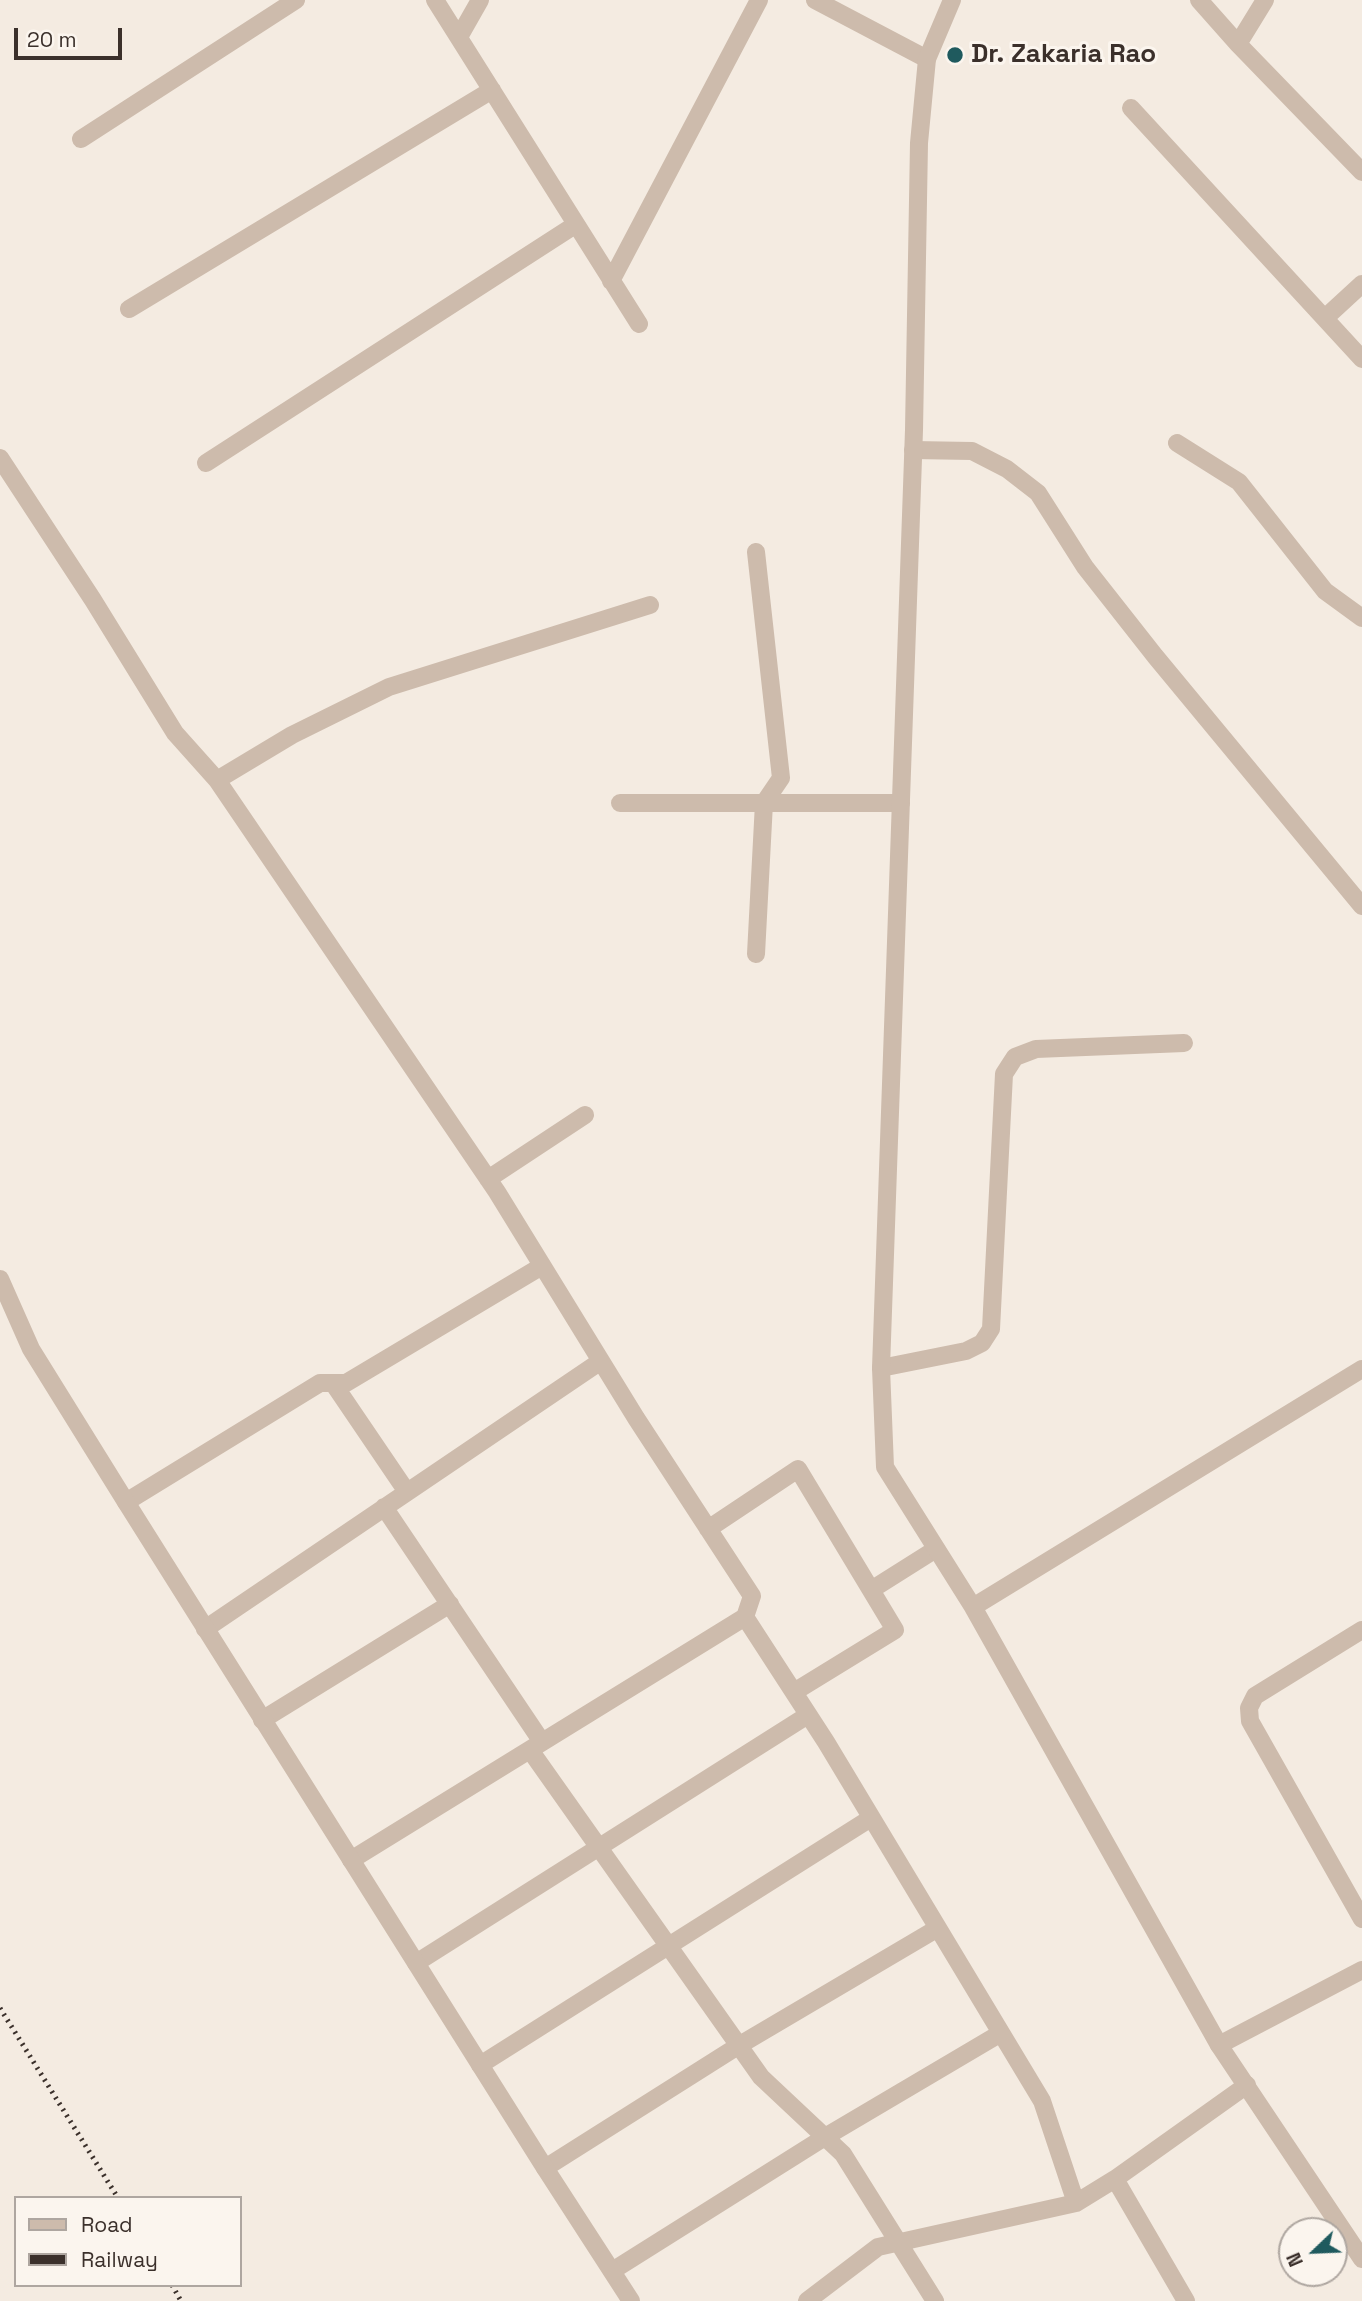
<!DOCTYPE html>
<style>
body{margin:0}
#map{position:relative;width:1362px;height:2301px;overflow:hidden;background:#f4ebe1;font-family:"Space Grotesk",sans-serif}
canvas{display:block}
.legend{position:absolute;left:14px;top:2196px;width:228px;height:91px;box-sizing:border-box;background:#fbf5ee;border:2px solid #aea6a0;margin:0;padding:9px 12px;list-style:none;font-size:21px;color:#3b302b}
.legend li{display:flex;align-items:center;gap:14px;height:35px}
.legend b{width:35px;border:2px solid #aea6a0}
.north{position:absolute;left:1278px;top:2217px;width:70px;height:70px;box-sizing:border-box;background:#fbf5ee;border:2px solid #aea6a0;border-radius:50%;rotate:247deg;font-size:19px;font-weight:700;line-height:28px;text-align:center;color:#3b302b}
.north::after{content:'';display:block;margin:auto;width:24px;height:32px;background:#1f5a5e;clip-path:polygon(50% 0,100% 100%,50% 72%,0 100%)}
.scale{position:absolute;left:14px;top:28px;width:108px;height:32px;box-sizing:border-box;border:4px solid #3b302b;border-top:0;padding-left:9px;font-size:21px;line-height:24px;white-space:nowrap;color:#3b302b;-webkit-text-stroke:5px #fbf5ee;paint-order:stroke}
</style>
<div id="map">
<canvas width="1362" height="2301"></canvas>
<ul class="legend">
<li><b style="height:9px;background:#cdbbac"></b>Road</li>
<li><b style="height:9px;background:#3b302b"></b>Railway</li>
</ul>
<div class="north">N</div>
<div class="scale">20 m</div>
</div>
<script>
const c = document.querySelector('canvas').getContext('2d');
c.lineJoin = 'round';
function shape(rows) {
  const path = new Path2D();
  for (const r of rows) {
    path.moveTo(r[0], r[1]);
    for (let i = 2; i < r.length; i += 2) path.lineTo(r[i], r[i + 1]);
  }
  return path;
}
function trace(path, color, width, dash) {
  c.strokeStyle = color;
  c.lineWidth = width;
  c.lineCap = dash ? 'butt' : 'round';
  c.setLineDash(dash || []);
  c.stroke(path);
}
function label(font, color, halo, rows, align = 'center') {
  c.font = font + ' "Space Grotesk",sans-serif';
  c.lineWidth = 6;
  c.setLineDash([]);
  c.textBaseline = 'middle';
  c.strokeStyle = halo;
  c.fillStyle = color;
  for (const [text, x, y, turn = 0] of rows) {
    c.save();
    c.translate(x, y);
    c.rotate((+turn || 0) * Math.PI / 180);
    c.textAlign = isNaN(turn) ? turn : align;
    if (halo) c.strokeText(text, 0, 0);
    c.fillText(text, 0, 0);
    c.restore();
  }
}
const minor = shape([
 [435,0,639,324],
 [815,0,927,59],
 [1199,0,1238,44,1362,172],
 [459,37,480,0],
 [1238,44,1265,0],
 [1131,108,1362,359],
 [81,139,296,0],
 [611,281,759,0],
 [129,309,492,90],
 [1325,318,1362,284],
 [1177,443,1239,482,1325,591,1362,618],
 [913,450,972,451,1007,469,1038,493,1085,567,1155,656,1362,906],
 [0,458,93,600,175,733,217,780,497,1192,636,1418,752,1596,745,1617,826,1742,1042,2101,1076,2203],
 [206,463,575,225],
 [756,552,781,778,764,803,756,954],
 [217,780,292,735,389,687,650,605],
 [620,803,901,803],
 [488,1179,585,1115],
 [881,1368,966,1351,982,1343,991,1329,1004,1074,1015,1057,1036,1049,1184,1043],
 [333,1383,407,1492],
 [126,1502,320,1383,346,1383,542,1266],
 [384,1507,542,1742],
 [708,1529,798,1469,895,1630,794,1692],
 [871,1590,936,1549],
 [205,1629,601,1361],
 [1362,1630,1255,1696,1249,1708,1250,1721,1362,1919],
 [262,1720,450,1604],
 [530,1750,761,2077,843,2154,935,2301],
 [351,1860,745,1617],
 [416,1963,808,1715],
 [1219,2045,1362,1970],
 [480,2065,871,1818],
 [545,2168,738,2046,938,1928],
 [1115,2179,1186,2301],
 [612,2271,825,2137,1001,2033],
 [807,2301,878,2247,1076,2203,1115,2179,1247,2085]
]);
const tertiary = shape([
 [952,0,927,59,919,143,914,430,881,1368,885,1467,973,1607],
 [0,1279,31,1349,126,1502,545,2168,631,2301],
 [1362,1369,973,1607,1219,2045,1362,2259]
]);
const rail = shape([
 [0,2008,118,2198],
 [172,2285,181,2301]
]);
const markers = [
 [955,55,9,"#1f5a5e"]
];
const poiNames = [
 ["Dr. Zakaria Rao",971,55]
];
trace(minor, '#cdbbac', 18);
trace(tertiary, '#cdbbac', 18);
trace(rail, '#3b302b', 5, [2, 5]);
for (const [x, y, r, color] of markers) {
  const dot = new Path2D();
  dot.arc(x, y, r, 0, 2 * Math.PI);
  c.fillStyle = color;
  c.fill(dot);
  trace(dot, '#fbf5ee', 2.5);
}
label('bold 26px', '#3b302b', '#fbf5ee', poiNames, 'left');
</script>
